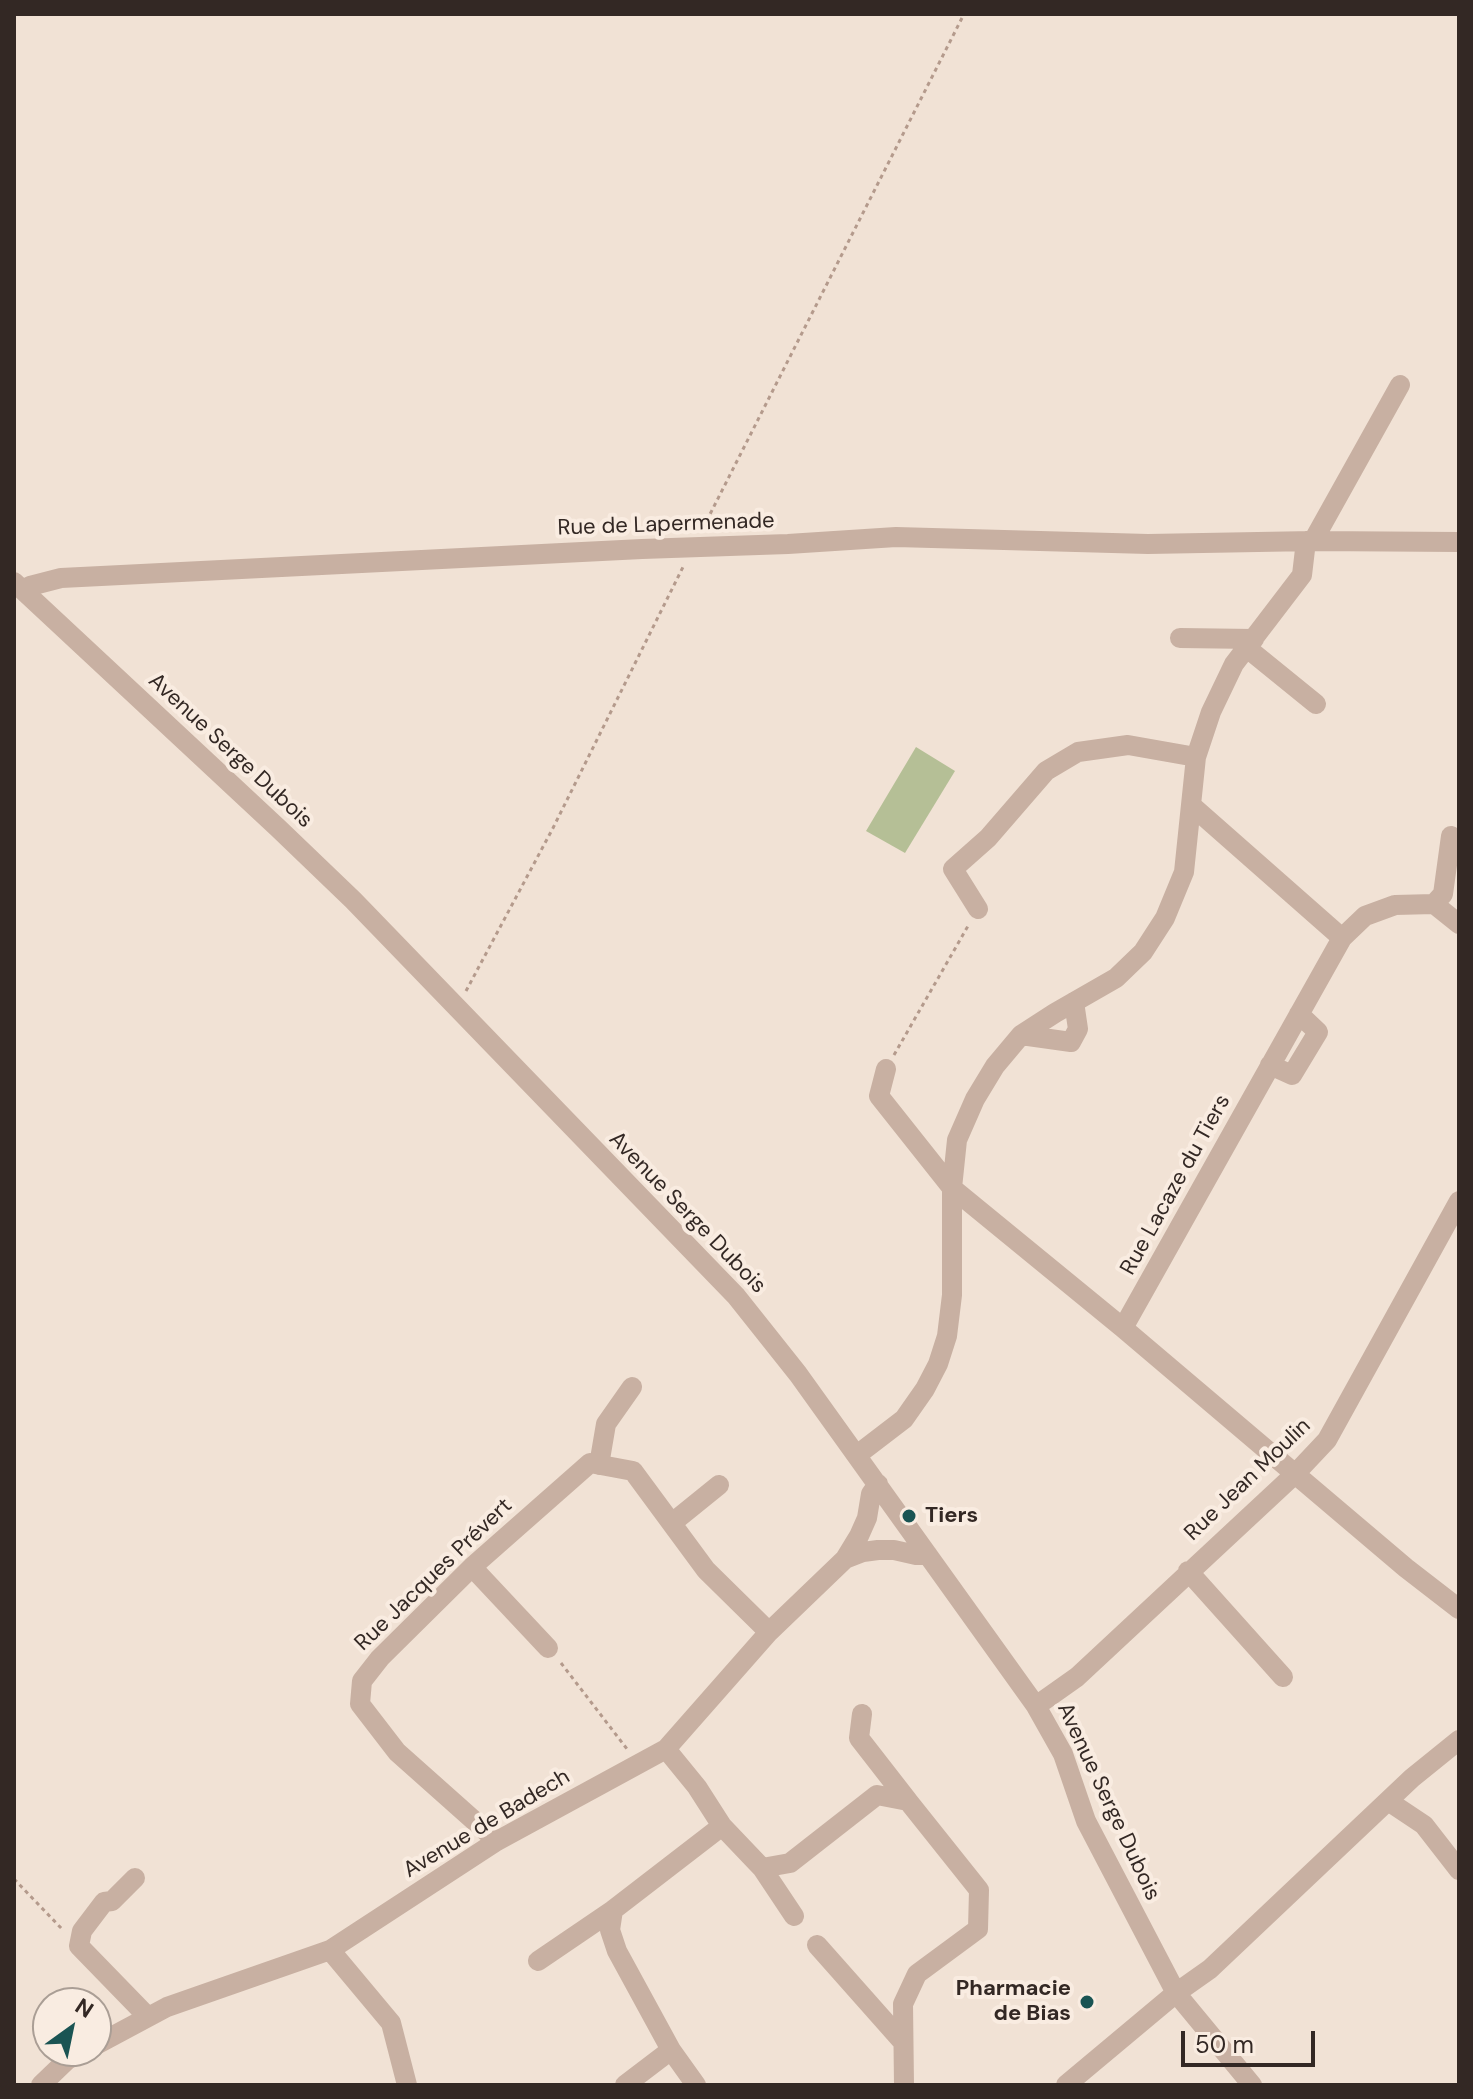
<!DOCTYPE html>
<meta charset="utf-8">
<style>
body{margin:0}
#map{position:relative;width:1473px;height:2099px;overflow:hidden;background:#f1e2d5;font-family:"DM Sans",sans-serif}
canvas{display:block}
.frame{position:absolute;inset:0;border:16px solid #332824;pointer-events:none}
.north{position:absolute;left:32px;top:1987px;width:80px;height:80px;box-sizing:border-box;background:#f9ece1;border:2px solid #aa9e95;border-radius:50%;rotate:33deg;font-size:22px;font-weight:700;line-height:32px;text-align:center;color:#332824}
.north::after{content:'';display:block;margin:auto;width:28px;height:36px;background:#1a5453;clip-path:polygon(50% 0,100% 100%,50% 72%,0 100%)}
.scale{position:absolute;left:1181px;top:2031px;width:134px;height:36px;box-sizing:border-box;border:4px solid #332824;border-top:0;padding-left:10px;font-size:24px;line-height:28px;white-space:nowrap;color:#332824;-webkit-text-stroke:6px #f9ece1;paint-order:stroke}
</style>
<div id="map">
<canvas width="1473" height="2099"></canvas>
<div class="frame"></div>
<div class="north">N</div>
<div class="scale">50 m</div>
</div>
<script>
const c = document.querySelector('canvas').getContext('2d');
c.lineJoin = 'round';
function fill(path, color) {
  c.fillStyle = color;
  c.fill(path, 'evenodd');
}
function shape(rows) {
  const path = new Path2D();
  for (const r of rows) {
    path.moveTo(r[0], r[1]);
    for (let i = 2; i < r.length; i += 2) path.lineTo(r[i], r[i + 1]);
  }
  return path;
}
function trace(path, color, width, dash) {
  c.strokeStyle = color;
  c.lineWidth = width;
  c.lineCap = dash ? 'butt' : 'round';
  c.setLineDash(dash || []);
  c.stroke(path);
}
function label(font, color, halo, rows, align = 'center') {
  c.font = font + ' "DM Sans",sans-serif';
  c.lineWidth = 8;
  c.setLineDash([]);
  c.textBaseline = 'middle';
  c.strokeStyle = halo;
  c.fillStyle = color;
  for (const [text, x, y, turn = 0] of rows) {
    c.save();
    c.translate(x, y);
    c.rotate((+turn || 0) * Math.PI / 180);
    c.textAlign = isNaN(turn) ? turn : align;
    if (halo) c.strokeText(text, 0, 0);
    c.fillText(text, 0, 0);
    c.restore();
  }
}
const green = shape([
 [916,747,955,771,905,853,866,831]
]);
const path = shape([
 [703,528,964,14],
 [466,991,553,828,683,567],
 [894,1055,968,926],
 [561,1663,627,1749],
 [14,1879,62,1929]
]);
const minor = shape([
 [1313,541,1400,385],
 [14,582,278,828,353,900,736,1296,798,1374,1036,1706,1063,1754,1086,1821,1176,1993,1252,2085],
 [25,592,30,586,61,578,642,549,788,544,896,537,1148,544,1313,541,1459,542],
 [1180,638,1254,639],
 [1247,648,1316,704],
 [1191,805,1342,938],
 [1434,904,1443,894,1451,836],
 [978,909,953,869,988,838,1046,771,1078,752,1128,745,1196,757],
 [1021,1035,1071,1042,1078,1029,1074,1002],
 [1270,1065,1292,1075,1318,1032,1299,1014],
 [886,1069,879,1096,952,1188,1123,1328,1406,1568,1459,1609],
 [1123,1328,1342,938,1365,916,1395,905,1434,904,1459,924],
 [857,1455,904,1419,925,1389,938,1364,947,1336,952,1295,952,1188,957,1140,975,1099,995,1066,1021,1035,1055,1013,1116,978,1143,952,1165,918,1184,872,1196,757,1211,712,1234,664,1302,575,1306,541],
 [599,1465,606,1424,632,1387],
 [672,1523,719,1485],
 [845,1559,863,1552,878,1550,894,1550,916,1555,928,1555],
 [472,1567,548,1648],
 [1188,1571,1283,1677],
 [1036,1706,1077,1677,1295,1474,1327,1440,1459,1201],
 [862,1714,859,1738,908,1801],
 [666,1749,697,1787,722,1826,613,1910,610,1930,617,1951,671,2050,696,2085],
 [1388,1801,1424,1825,1459,1870],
 [722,1826,762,1868,790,1863,877,1795,908,1801,979,1890,978,1929,917,1974,903,2004,904,2085],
 [497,1841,397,1752,360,1704,362,1681,380,1658,472,1567,590,1463,633,1471,706,1570,769,1632],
 [762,1868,794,1916],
 [135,1878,112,1901,104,1902,82,1931,79,1946,148,2017],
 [817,1945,903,2042],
 [330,1950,391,2023,407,2085],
 [538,1961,613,1910],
 [96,2045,167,2007,330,1950,497,1841,666,1749,769,1632,845,1559,859,1536,867,1518,871,1494,878,1484],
 [41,2085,67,2060,84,2051],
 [625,2085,671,2050],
 [1066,2085,1176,1993,1210,1969,1412,1778,1459,1740]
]);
const markers = [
 [909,1516,8,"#1a5453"],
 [1087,2002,8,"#1a5453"]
];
const streetNames = [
 ["Rue de Lapermenade",666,525,-2],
 ["Avenue Serge Dubois",230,751,43],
 ["Rue Lacaze du Tiers",1176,1185,-61],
 ["Avenue Serge Dubois",687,1213,46],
 ["Rue Jean Moulin",1248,1480,-44],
 ["Rue Jacques Prévert",434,1575,-44],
 ["Avenue Serge Dubois",1108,1802,65],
 ["Avenue de Badech",487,1824,-31]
];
const poiNames = [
 ["Tiers",925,1516],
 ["Pharmacie",1071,1989,"right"],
 ["de Bias",1071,2014,"right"]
];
fill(green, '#b5bf96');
trace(path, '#b49a8c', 3, [4, 4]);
trace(minor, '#c8b0a2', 20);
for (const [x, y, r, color] of markers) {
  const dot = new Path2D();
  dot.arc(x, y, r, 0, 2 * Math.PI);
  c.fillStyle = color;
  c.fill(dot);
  trace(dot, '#f9ece1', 3);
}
label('22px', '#332824', '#f9ece1', streetNames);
label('bold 22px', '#332824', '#f9ece1', poiNames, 'left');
</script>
